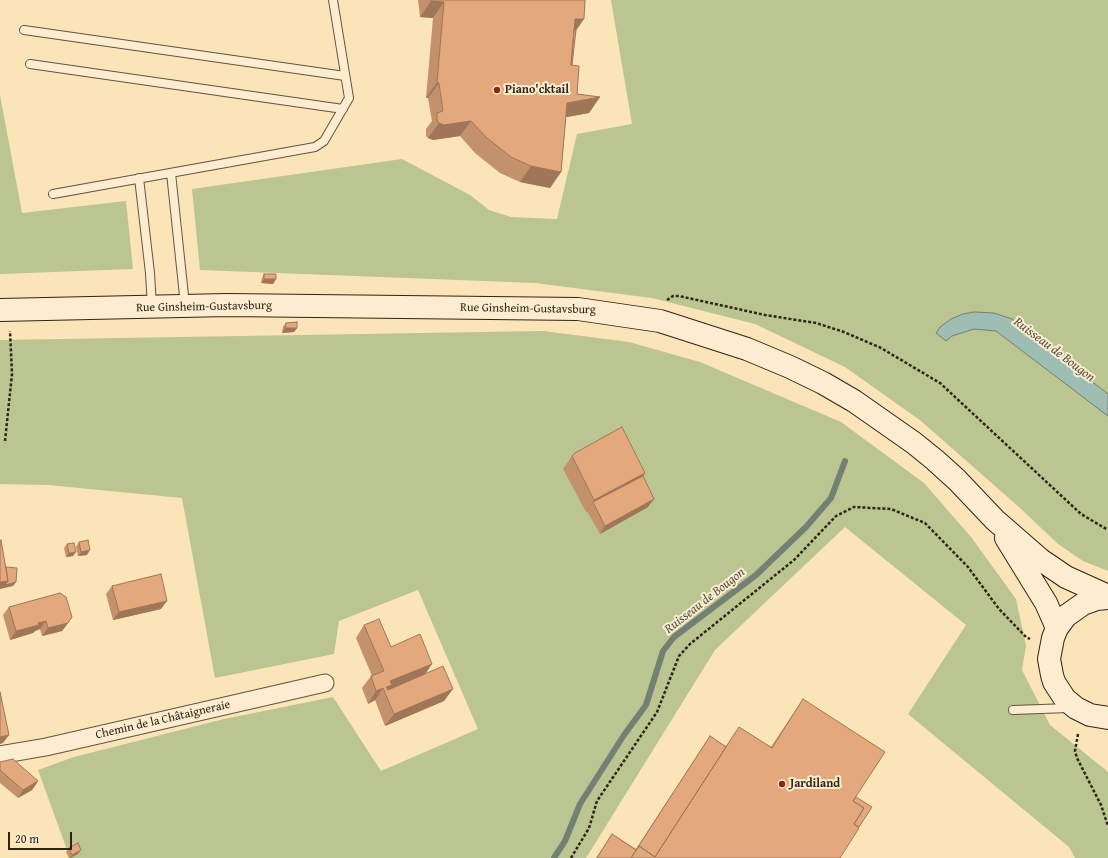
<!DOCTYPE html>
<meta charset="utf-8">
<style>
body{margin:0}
#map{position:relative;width:1108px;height:858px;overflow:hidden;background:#fae4b8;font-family:"Gentium Book Plus",serif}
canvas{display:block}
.scale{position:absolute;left:8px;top:832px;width:64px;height:18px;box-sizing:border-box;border:2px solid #302416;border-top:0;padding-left:5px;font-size:12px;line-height:14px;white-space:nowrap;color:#302416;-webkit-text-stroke:3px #fcedd1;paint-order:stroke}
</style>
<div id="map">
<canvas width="1108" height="858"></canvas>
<div class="scale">20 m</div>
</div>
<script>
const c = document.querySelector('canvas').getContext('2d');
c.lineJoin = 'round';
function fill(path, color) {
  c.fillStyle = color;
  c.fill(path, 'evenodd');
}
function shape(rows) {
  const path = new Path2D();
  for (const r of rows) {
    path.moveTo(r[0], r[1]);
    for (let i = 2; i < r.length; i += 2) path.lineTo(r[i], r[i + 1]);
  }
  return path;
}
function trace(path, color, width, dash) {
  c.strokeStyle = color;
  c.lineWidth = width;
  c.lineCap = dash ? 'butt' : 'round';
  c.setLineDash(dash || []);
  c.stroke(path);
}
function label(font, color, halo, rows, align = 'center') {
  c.font = font + ' "Gentium Book Plus",serif';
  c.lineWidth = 4;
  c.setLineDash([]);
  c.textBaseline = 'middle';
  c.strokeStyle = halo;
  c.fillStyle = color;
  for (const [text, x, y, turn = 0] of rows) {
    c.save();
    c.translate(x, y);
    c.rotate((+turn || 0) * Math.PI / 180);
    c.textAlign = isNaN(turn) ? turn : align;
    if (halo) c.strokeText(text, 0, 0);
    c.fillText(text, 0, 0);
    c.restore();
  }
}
const green = shape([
 [611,0,1108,0,1108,571,1083,561,1058,544,1020,508,921,421,845,367,755,324,652,298,535,283,200,270,192,189,402,159,470,195,489,210,511,217,557,219,577,134,632,124],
 [0,95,22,213,126,201,133,269,0,274],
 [543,331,629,342,700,362,841,422,924,483,971,537,1016,599,1026,646,1022,670,1050,725,1108,772,1108,858,1075,858,1069,847,908,714,966,625,845,527,715,650,586,858,70,858,38,770,74,757,224,719,333,697,381,771,478,729,418,590,339,621,334,654,215,678,182,498,48,485,0,484,0,340]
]);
const water = shape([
 [974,312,994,313,1012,319,1108,394,1108,416,996,331,974,329,952,336,946,341,936,333,940,327,951,319,963,314,974,312]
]);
const stream = shape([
 [554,858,565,841,580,804,624,735,646,705,663,651,674,637,756,575,806,527,831,498,845,461]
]);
const path = shape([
 [667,300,673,296,679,296,765,315,816,323,844,332,881,348,940,383,1081,514,1108,530],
 [5,441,12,374,10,331],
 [1078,734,1075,751,1077,758,1101,805,1108,826],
 [571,858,589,828,597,801,657,712,679,656,690,644,794,560,836,516,854,507,891,509,925,523,968,567,999,609,1026,637,1030,639]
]);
const lane = shape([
 [24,30,345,76],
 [30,64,343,109],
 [171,173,185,305],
 [139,178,150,273,152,307],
 [53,194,315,147,324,141,349,98,333,0],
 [1013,710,1069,708]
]);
const street = shape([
 [0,755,46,747,325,683]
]);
const secondary = shape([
 [0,310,227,305,578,309,660,321,747,349,790,367,823,383,854,401,914,443,935,460,957,480,995,520,1041,560,1066,577,1108,596],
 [1006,538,1046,603,1057,628],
 [1108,598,1097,599,1083,604,1066,616,1057,628,1053,638,1049,659,1052,675,1054,682,1065,699,1076,708,1090,715,1108,718]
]);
const wall = shape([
 [418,0,585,0,576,30,572,65,577,94,600,97,589,113,566,117,561,172,550,188,520,182,500,173,475,153,460,136,433,140,428,138,426,136,426,129,432,121,428,98,426,98,433,18,420,17],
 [264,274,276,279,273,284,261,283,262,278],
 [286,323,297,328,294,332,282,333,283,327],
 [572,456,645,473,643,476,648,507,600,534,587,511,586,512,563,469],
 [79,542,87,555,78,556,76,547],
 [67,544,73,556,66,557,64,548],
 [112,586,161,609,113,620,106,594],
 [9,607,68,623,62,631,42,636,40,629,35,631,33,633,10,640,3,615],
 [364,625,425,674,444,701,385,726,375,700,368,704,362,688,371,676,372,676,356,638],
 [803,699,856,797,840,858,596,858,612,834,636,849,710,736,726,746,739,727,771,747],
 [0,762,38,781,32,790,18,798,0,783],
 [69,848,78,854,71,858,69,858,66,852]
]);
const shadedWall = shape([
 [431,1,444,2,433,18,420,17],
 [575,19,584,19,573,35],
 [437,82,439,83,428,98,426,98],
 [600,97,589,113,556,119,567,103],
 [471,121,460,136,433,140,428,138,439,123],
 [531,166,561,172,550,188,520,182],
 [264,279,276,279,273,284,261,283],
 [285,328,297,328,294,332,282,333],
 [645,473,637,485,593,502,587,511,586,512,594,500],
 [654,499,648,507,600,534,605,526],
 [90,550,87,555,78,556,81,552],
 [76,552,73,556,66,557,69,553],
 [8,581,16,582,13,586,0,589,0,582],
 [167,601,161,609,113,620,119,612],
 [46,621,40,629,35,631,33,633,10,640,16,631],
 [68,623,62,631,42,636,48,628],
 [432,664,424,676,388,690,384,689,390,681],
 [383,688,375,700,368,704,376,691],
 [453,689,444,701,385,726,394,714],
 [9,735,3,743,0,744,0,737],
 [38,781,32,790,18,798,23,790],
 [81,850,78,854,70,858,72,855]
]);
const building = shape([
 [431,0,585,0,584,19,575,19,571,65,579,66,577,94,600,97,567,103,561,172,531,166,511,157,486,137,471,121,444,125,439,123,437,120,437,113,443,111,439,83,437,82,444,2,431,1,431,0],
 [574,30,576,30,572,65,571,65,574,30],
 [264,274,276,274,276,279,264,279,264,274],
 [297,322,297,328,285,328,286,323,297,322],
 [622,427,645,473,594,500,572,456,575,453,622,427],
 [643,476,654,499,605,526,593,502,643,476],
 [1,540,8,581,0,582,0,541,1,540],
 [88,540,90,550,81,552,79,542,88,540],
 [74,543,76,552,69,553,67,544,74,543],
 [6,567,17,568,16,582,5,585,8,581,6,567],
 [161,574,167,601,119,612,112,586,161,574],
 [60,593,66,597,72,617,68,623,48,628,46,621,38,623,39,625,16,631,9,607,60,593],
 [379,619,391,647,420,634,432,664,390,681,392,685,386,687,388,690,443,666,453,689,394,714,383,688,376,691,371,676,384,671,364,625,379,619],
 [0,692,9,735,0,737,0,692],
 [803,699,885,752,853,801,864,808,854,824,859,828,840,858,631,858,639,846,655,857,739,727,772,748,803,699],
 [710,736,726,747,655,857,639,846,636,850,710,736],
 [13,759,38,781,23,790,0,770,0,762,13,759],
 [856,797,872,807,859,827,854,824,864,808,853,801,856,797],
 [612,834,636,850,631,858,597,858,612,834],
 [78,843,81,850,72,855,69,848,78,843]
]);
const markers = [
 [497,90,4,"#8f2418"],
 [782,784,4,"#8f2418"]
];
const poiNames = [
 ["Piano'cktail",505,90],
 ["Jardiland",790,784]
];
const streetNames = [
 ["Rue Ginsheim-Gustavsburg",204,307,-1],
 ["Rue Ginsheim-Gustavsburg",528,309,1],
 ["Chemin de la Châtaigneraie",163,720,-13]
];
const waterNames = [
 ["Ruisseau de Bougon",1054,350,37],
 ["Ruisseau de Bougon",705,601,-38]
];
fill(green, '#bac592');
fill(water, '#9fbeb3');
trace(water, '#738074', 1);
trace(stream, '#738074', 6);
trace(lane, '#62543e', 10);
trace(street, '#62543e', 19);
trace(secondary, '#302416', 24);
trace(path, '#302416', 2.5, [3, 2]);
trace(lane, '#fcedd1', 8);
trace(street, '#fcedd1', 17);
trace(secondary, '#fcedd1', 22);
fill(wall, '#c3916c');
fill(shadedWall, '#9f7658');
fill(building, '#e3a97d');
trace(building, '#9f7658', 1);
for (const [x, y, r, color] of markers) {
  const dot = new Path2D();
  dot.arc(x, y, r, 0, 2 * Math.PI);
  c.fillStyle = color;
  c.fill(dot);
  trace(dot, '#fcedd1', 1.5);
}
label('bold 12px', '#302416', '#fcedd1', poiNames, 'left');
label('12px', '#302416', '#fcedd1', streetNames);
label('italic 13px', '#515245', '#fcedd1', waterNames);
</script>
